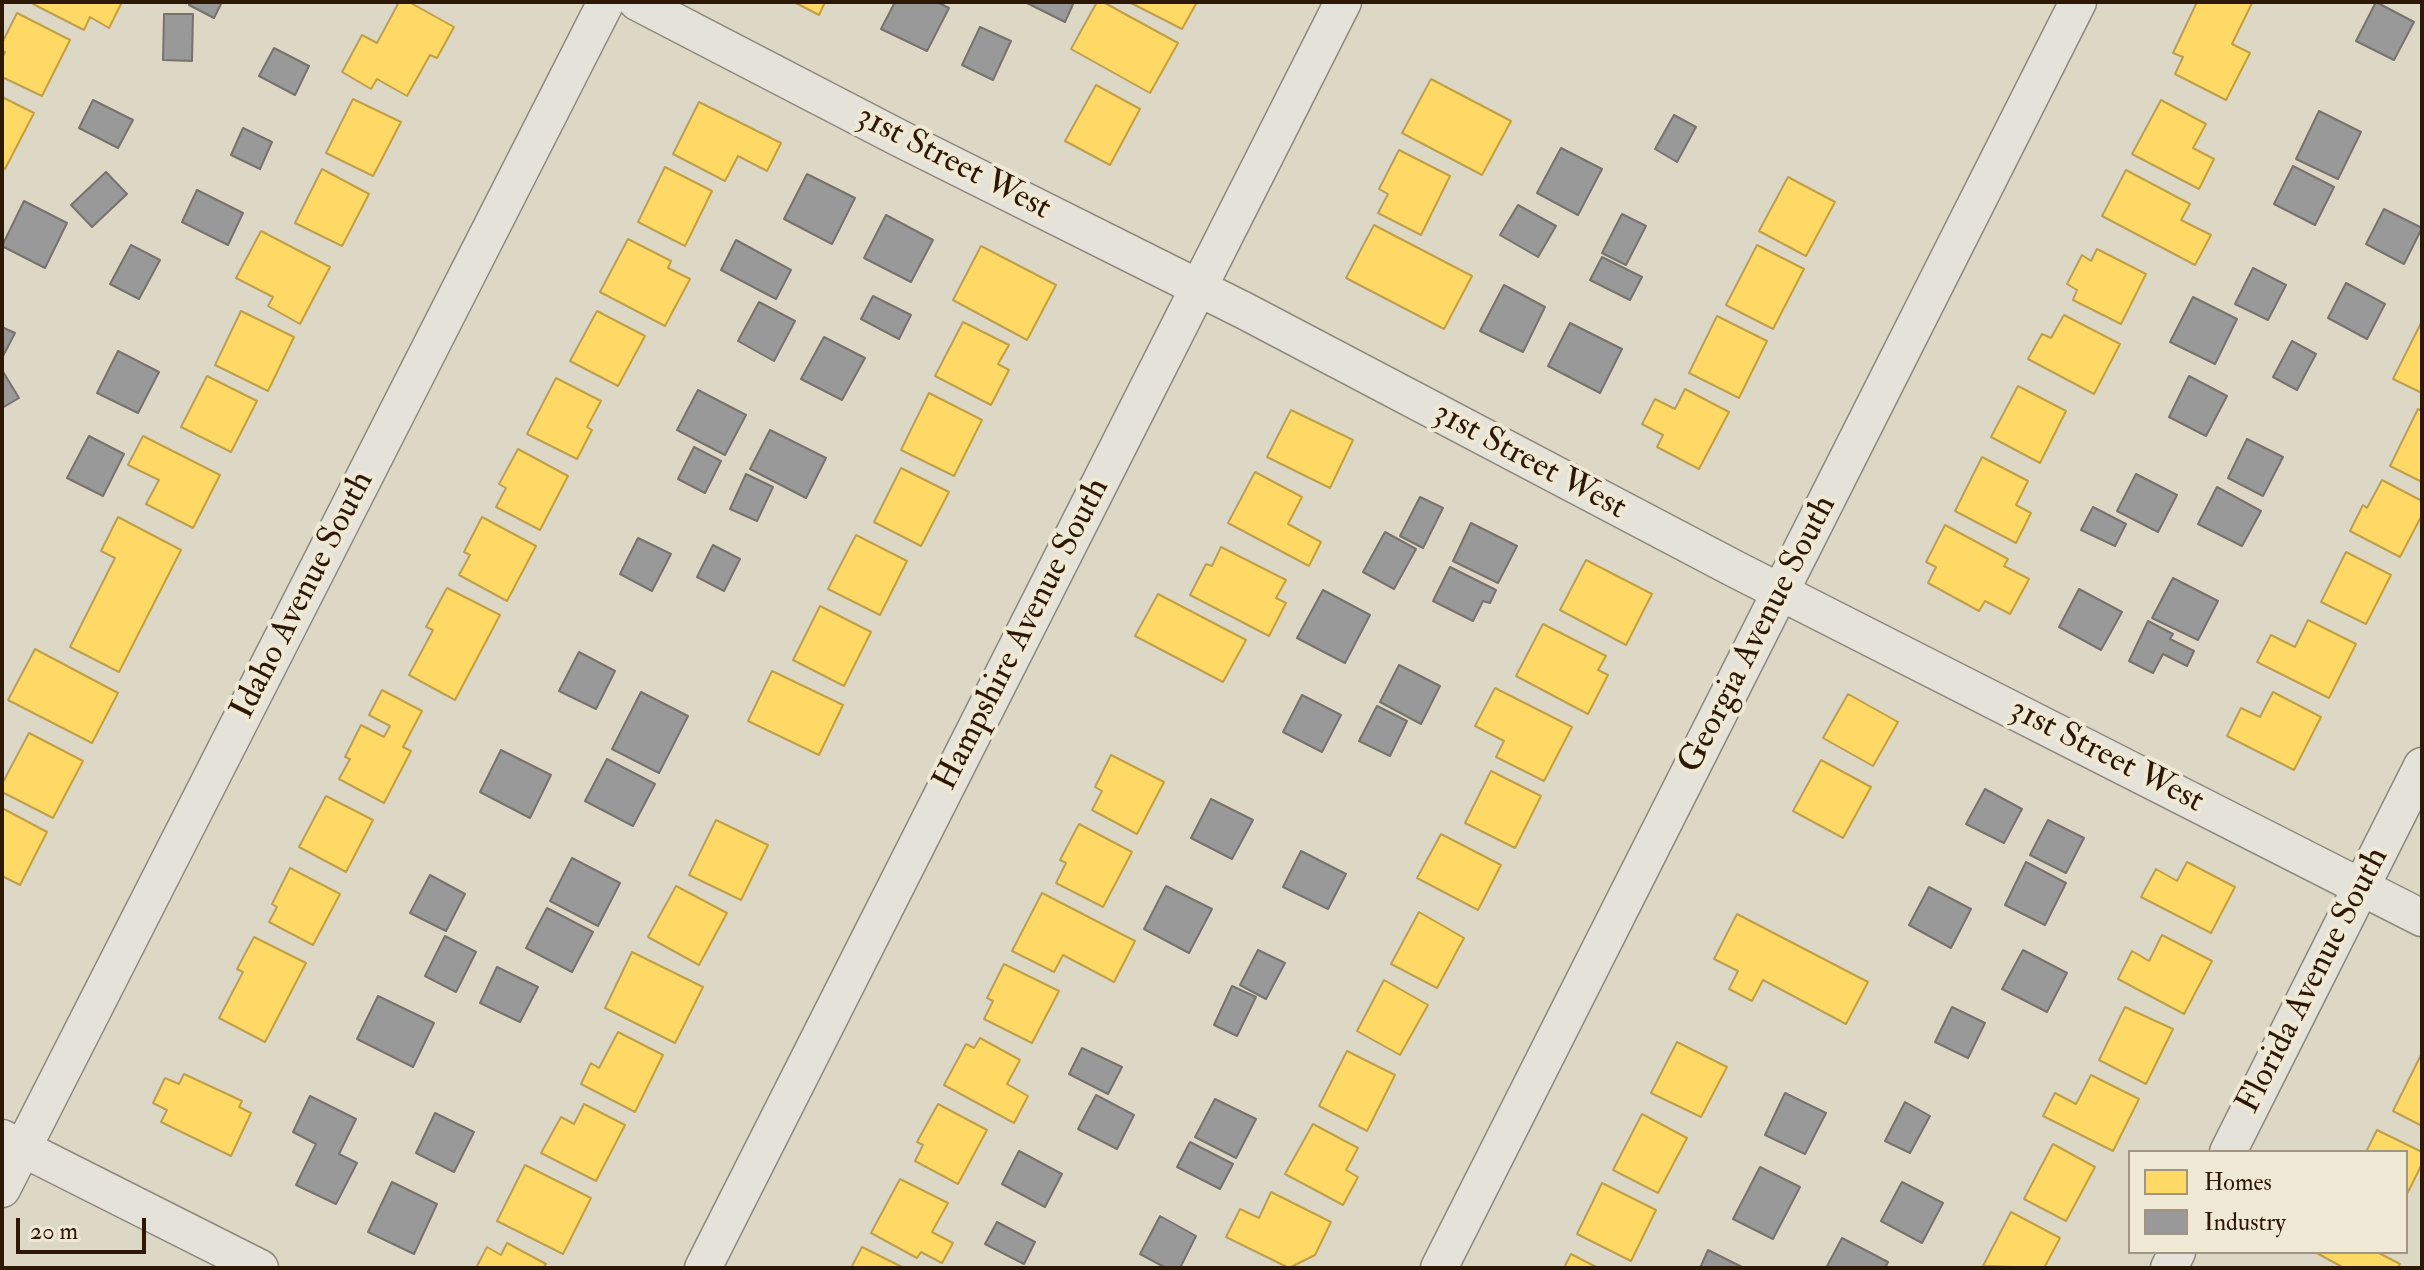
<!DOCTYPE html>
<style>
body{margin:0}
#map{position:relative;width:2424px;height:1270px;overflow:hidden;background:#ddd7c6;font-family:"IM FELL Double Pica",serif}
canvas{display:block}
.frame{position:absolute;inset:0;border:4px solid #2c1805;pointer-events:none}
.legend{position:absolute;left:2128px;top:1150px;width:280px;height:104px;box-sizing:border-box;background:#efe8d4;border:2px solid #a19581;margin:0;padding:10px 14px;list-style:none;font-size:24px;color:#2c1805}
.legend li{display:flex;align-items:center;gap:16px;height:40px}
.legend b{width:40px;border:2px solid #a19581}
.scale{position:absolute;left:16px;top:1218px;width:130px;height:36px;box-sizing:border-box;border:4px solid #2c1805;border-top:0;padding-left:10px;font-size:24px;line-height:28px;white-space:nowrap;color:#2c1805;-webkit-text-stroke:6px #efe8d4;paint-order:stroke}
</style>
<div id="map">
<canvas width="2424" height="1270"></canvas>
<div class="frame"></div>
<ul class="legend">
<li><b style="height:22px;background:#ffd966"></b>Homes</li>
<li><b style="height:22px;background:#999"></b>Industry</li>
</ul>
<div class="scale">20 m</div>
</div>
<script>
const c = document.querySelector('canvas').getContext('2d');
c.lineJoin = 'round';
function fill(path, color) {
  c.fillStyle = color;
  c.fill(path, 'evenodd');
}
function shape(rows) {
  const path = new Path2D();
  for (const r of rows) {
    path.moveTo(r[0], r[1]);
    for (let i = 2; i < r.length; i += 2) path.lineTo(r[i], r[i + 1]);
  }
  return path;
}
function trace(path, color, width, dash) {
  c.strokeStyle = color;
  c.lineWidth = width;
  c.lineCap = dash ? 'butt' : 'round';
  c.setLineDash(dash || []);
  c.stroke(path);
}
function label(font, color, halo, rows, align = 'center') {
  c.font = font + ' "IM FELL Double Pica",serif';
  c.lineWidth = 8;
  c.setLineDash([]);
  c.textBaseline = 'middle';
  c.strokeStyle = halo;
  c.fillStyle = color;
  for (const [text, x, y, turn = 0] of rows) {
    c.save();
    c.translate(x, y);
    c.rotate((+turn || 0) * Math.PI / 180);
    c.textAlign = isNaN(turn) ? turn : align;
    if (halo) c.strokeText(text, 0, 0);
    c.fillText(text, 0, 0);
    c.restore();
  }
}
const homes = shape([
 [34,2,122,2,109,28,90,17,84,30,33,4,34,2],
 [399,2,409,2,454,27,437,58,430,55,407,96,377,79,371,89,342,72,362,35,377,43,399,2],
 [794,2,825,2,819,15,794,2],
 [1097,2,1103,2,1178,43,1150,93,1071,49,1097,2],
 [1129,2,1197,2,1182,29,1129,2],
 [2197,2,2252,3,2232,44,2250,53,2226,100,2175,74,2183,57,2173,53,2197,2],
 [17,13,70,40,42,96,2,77,2,58,5,52,2,50,2,43,17,13],
 [1431,79,1511,121,1482,175,1402,133,1431,79],
 [1096,85,1140,109,1110,165,1065,141,1096,85],
 [2,97,34,113,5,169,2,167,2,97],
 [353,99,401,122,373,176,326,153,353,99],
 [2161,100,2206,124,2193,148,2214,159,2199,189,2132,154,2161,100],
 [699,102,781,143,767,171,738,156,725,181,673,154,699,102],
 [1399,150,1450,176,1421,235,1378,213,1388,194,1379,189,1399,150],
 [665,167,712,191,685,246,638,222,665,167],
 [322,169,369,194,342,246,295,223,322,169],
 [2126,170,2190,204,2181,220,2211,235,2195,265,2102,216,2126,170],
 [1788,177,1835,202,1806,256,1759,231,1788,177],
 [1374,225,1472,276,1444,329,1346,278,1374,225],
 [261,231,330,267,300,324,268,306,273,297,236,278,261,231],
 [628,239,671,261,668,268,690,279,665,326,600,292,628,239],
 [1757,245,1804,269,1773,329,1726,305,1757,245],
 [981,246,1056,285,1027,340,953,300,981,246],
 [2097,249,2146,274,2121,324,2073,300,2077,290,2067,284,2082,255,2091,261,2097,249],
 [241,311,294,337,268,391,215,365,241,311],
 [597,311,645,336,618,386,570,361,597,311],
 [2064,315,2120,344,2094,394,2028,359,2042,334,2051,338,2064,315],
 [1717,316,1767,341,1739,398,1689,373,1717,316],
 [2422,321,2422,393,2393,379,2422,321],
 [963,322,1009,345,998,364,1009,370,991,405,935,376,963,322],
 [207,376,257,401,231,452,181,427,207,376],
 [556,378,601,401,587,427,592,430,577,459,527,434,556,378],
 [2018,386,2066,411,2040,463,1991,437,2018,386],
 [1685,389,1729,412,1699,469,1657,447,1663,435,1642,424,1655,399,1675,409,1685,389],
 [929,393,982,420,954,476,901,450,929,393],
 [2418,409,2422,411,2422,482,2390,466,2418,409],
 [1291,410,1353,440,1330,488,1267,457,1291,410],
 [143,436,220,475,193,528,146,504,159,480,128,465,143,436],
 [518,449,568,476,540,530,496,507,506,488,499,484,518,449],
 [1982,457,2028,481,2016,505,2031,513,2016,543,1955,511,1982,457],
 [901,468,949,492,921,546,874,522,901,468],
 [1255,472,1302,497,1288,524,1321,542,1309,566,1228,523,1255,472],
 [2382,480,2422,501,2422,515,2400,557,2350,531,2363,505,2367,508,2382,480],
 [118,517,181,550,119,672,70,647,115,558,101,551,118,517],
 [482,517,536,546,507,601,459,575,470,555,464,552,482,517],
 [1945,525,2008,559,2004,566,2029,579,2010,614,1985,601,1979,611,1928,583,1936,567,1926,562,1945,525],
 [856,535,907,561,880,615,828,589,856,535],
 [1221,547,1286,580,1276,598,1286,603,1269,636,1190,595,1206,564,1212,566,1221,547],
 [2346,552,2391,575,2366,624,2321,602,2346,552],
 [1586,560,1652,594,1626,645,1560,610,1586,560],
 [447,588,500,615,455,700,409,675,433,630,426,627,447,588],
 [1158,594,1246,640,1223,682,1135,636,1158,594],
 [820,606,871,632,844,686,793,660,820,606],
 [2308,620,2356,644,2329,698,2257,662,2271,635,2295,647,2308,620],
 [1543,624,1606,656,1598,670,1608,675,1588,714,1516,676,1543,624],
 [35,649,118,693,92,743,8,700,35,649],
 [772,671,843,705,819,755,748,721,772,671],
 [1495,688,1572,727,1544,781,1496,757,1504,741,1475,726,1495,688],
 [382,690,422,711,403,747,411,751,384,803,339,779,350,759,345,757,361,725,384,737,390,726,369,715,382,690],
 [2273,692,2321,717,2294,770,2227,736,2241,708,2260,717,2273,692],
 [1848,694,1898,722,1873,766,1823,738,1848,694],
 [29,733,83,761,53,818,2,792,2,784,29,733],
 [1111,755,1164,782,1137,834,1092,810,1102,791,1095,787,1111,755],
 [1821,760,1871,787,1843,838,1793,811,1821,760],
 [1491,771,1541,796,1515,848,1465,823,1491,771],
 [326,796,373,820,346,872,299,847,326,796],
 [2,808,47,832,20,885,2,876,2,808],
 [716,820,768,845,741,900,689,875,716,820],
 [1079,824,1132,852,1103,907,1056,883,1066,863,1060,860,1079,824],
 [1441,834,1501,865,1478,910,1417,878,1441,834],
 [2187,862,2235,887,2211,933,2141,897,2156,869,2177,881,2187,862],
 [290,868,340,894,313,945,269,922,277,907,272,904,290,868],
 [676,886,727,913,699,965,648,937,676,886],
 [1042,893,1135,941,1114,982,1063,955,1054,972,1012,951,1042,893],
 [1419,912,1464,938,1437,988,1391,964,1419,912],
 [1737,914,1868,982,1846,1024,1763,980,1752,1001,1729,989,1738,971,1714,959,1737,914],
 [2162,935,2212,961,2184,1014,2118,979,2132,951,2149,961,2162,935],
 [254,937,306,963,265,1042,219,1018,243,972,237,969,254,937],
 [632,952,703,987,675,1043,605,1008,632,952],
 [1004,964,1059,991,1032,1043,984,1019,993,1001,987,998,1004,964],
 [1384,980,1428,1005,1400,1055,1357,1031,1384,980],
 [2125,1007,2173,1029,2146,1084,2099,1060,2125,1007],
 [618,1032,663,1055,635,1112,581,1084,591,1063,599,1068,618,1032],
 [980,1038,1020,1060,1007,1084,1028,1096,1014,1123,944,1085,966,1044,974,1048,980,1038],
 [1677,1042,1727,1067,1701,1117,1651,1093,1677,1042],
 [1347,1051,1395,1075,1367,1131,1319,1106,1347,1051],
 [2422,1053,2422,1126,2393,1111,2422,1053],
 [184,1074,242,1101,239,1107,251,1113,231,1156,161,1122,167,1110,153,1103,165,1078,179,1084,184,1074],
 [2091,1075,2139,1099,2113,1151,2043,1116,2055,1093,2076,1104,2091,1075],
 [584,1104,625,1125,596,1181,541,1153,561,1117,574,1124,584,1104],
 [938,1104,987,1130,958,1184,915,1161,923,1145,917,1142,938,1104],
 [1642,1114,1687,1138,1658,1193,1613,1170,1642,1114],
 [1313,1124,1358,1148,1346,1170,1358,1177,1343,1205,1285,1174,1313,1124],
 [2377,1130,2422,1152,2422,1164,2406,1196,2406,1152,2366,1152,2377,1130],
 [2053,1144,2095,1167,2066,1221,2024,1199,2053,1144],
 [525,1165,591,1198,563,1254,497,1221,525,1165],
 [900,1179,948,1203,932,1232,953,1243,942,1263,921,1252,917,1258,871,1233,900,1179],
 [1602,1183,1656,1210,1631,1261,1577,1234,1602,1183],
 [1271,1192,1331,1222,1315,1255,1289,1268,1226,1237,1240,1209,1259,1218,1271,1192],
 [2011,1212,2060,1238,2044,1268,1983,1266,2011,1212],
 [507,1243,546,1264,543,1268,476,1268,487,1247,501,1255,507,1243],
 [862,1247,904,1268,851,1268,862,1247],
 [2315,1252,2377,1252,2400,1264,2398,1268,2344,1268,2315,1252],
 [1571,1254,1598,1268,1564,1268,1571,1254]
]);
const industry = shape([
 [190,2,222,2,214,18,189,5,190,2],
 [895,2,937,2,949,8,927,51,881,29,895,2],
 [1025,2,1074,2,1065,22,1025,2],
 [2376,2,2414,22,2394,60,2356,41,2376,2],
 [164,14,193,14,192,61,163,60,164,14],
 [980,27,1011,41,993,80,962,65,980,27],
 [274,48,309,66,295,95,259,76,274,48],
 [93,100,133,120,118,148,79,128,93,100],
 [2319,111,2361,132,2338,179,2296,159,2319,111],
 [1674,115,1696,127,1677,162,1655,149,1674,115],
 [243,128,272,142,260,169,231,155,243,128],
 [1561,148,1602,169,1578,215,1537,193,1561,148],
 [2293,166,2334,187,2315,225,2274,204,2293,166],
 [106,172,127,194,92,227,71,205,106,172],
 [807,174,855,198,832,244,784,219,807,174],
 [197,190,243,213,228,245,182,222,197,190],
 [24,201,67,223,45,268,2,246,24,201],
 [1518,205,1556,226,1538,257,1500,235,1518,205],
 [2384,209,2422,228,2404,264,2366,244,2384,209],
 [1622,214,1646,226,1626,265,1602,253,1622,214],
 [886,215,933,240,911,282,864,258,886,215],
 [736,240,791,270,776,299,721,270,736,240],
 [131,245,160,260,139,299,110,284,131,245],
 [1602,257,1642,277,1630,300,1590,280,1602,257],
 [2253,268,2286,285,2268,320,2235,304,2253,268],
 [2346,283,2385,304,2367,339,2328,318,2346,283],
 [1504,285,1545,307,1523,352,1480,331,1504,285],
 [873,296,911,315,899,339,861,319,873,296],
 [2193,297,2237,319,2215,364,2170,342,2193,297],
 [759,302,795,321,774,361,738,341,759,302],
 [1570,323,1622,349,1600,393,1548,366,1570,323],
 [2,327,15,333,2,358,2,327],
 [824,337,865,358,842,400,801,379,824,337],
 [2292,341,2316,354,2297,390,2273,377,2292,341],
 [118,351,159,372,138,413,97,393,118,351],
 [2,370,19,398,2,408,2,370],
 [2189,376,2227,396,2206,436,2169,417,2189,376],
 [698,390,746,415,725,455,677,430,698,390],
 [770,430,826,458,806,498,750,469,770,430],
 [89,436,124,454,103,496,67,478,89,436],
 [2247,439,2283,457,2263,496,2228,478,2247,439],
 [694,447,721,461,705,493,678,479,694,447],
 [746,474,773,487,757,521,730,509,746,474],
 [2136,474,2177,495,2158,532,2117,511,2136,474],
 [2217,487,2261,511,2242,546,2198,524,2217,487],
 [1420,497,1443,508,1423,548,1400,536,1420,497],
 [2093,507,2126,524,2115,546,2081,530,2093,507],
 [1471,523,1517,546,1498,583,1453,561,1471,523],
 [1385,532,1416,549,1394,589,1363,572,1385,532],
 [638,538,671,554,652,591,620,574,638,538],
 [713,545,740,559,724,591,697,577,713,545],
 [1450,567,1496,590,1490,603,1483,601,1473,621,1433,601,1450,567],
 [2173,578,2218,601,2198,640,2152,618,2173,578],
 [2079,589,2122,612,2101,650,2059,627,2079,589],
 [1323,590,1370,615,1345,663,1297,638,1323,590],
 [2148,621,2173,634,2170,639,2194,651,2187,666,2163,654,2153,673,2129,661,2148,621],
 [579,652,615,671,596,709,559,691,579,652],
 [1399,665,1440,686,1421,724,1380,702,1399,665],
 [641,692,688,716,659,773,612,749,641,692],
 [1302,695,1341,715,1322,752,1283,732,1302,695],
 [1377,706,1407,721,1390,756,1359,741,1377,706],
 [501,750,551,775,530,818,480,792,501,750],
 [607,759,655,784,633,826,585,801,607,759],
 [1985,789,2022,809,2004,843,1966,824,1985,789],
 [1211,799,1253,820,1232,859,1191,838,1211,799],
 [2048,820,2084,838,2066,873,2030,855,2048,820],
 [1301,851,1346,874,1328,909,1283,887,1301,851],
 [572,858,620,883,598,926,550,901,572,858],
 [2026,862,2066,883,2045,925,2005,905,2026,862],
 [430,875,465,894,446,931,410,913,430,875],
 [1166,886,1212,909,1189,953,1144,929,1166,886],
 [1929,887,1971,909,1951,948,1909,925,1929,887],
 [547,908,593,932,572,972,526,948,547,908],
 [445,936,476,952,456,992,425,976,445,936],
 [1258,950,1285,963,1266,999,1240,985,1258,950],
 [2023,950,2067,973,2047,1012,2002,989,2023,950],
 [497,967,538,987,520,1022,480,1003,497,967],
 [1232,986,1256,997,1237,1036,1214,1025,1232,986],
 [378,996,434,1023,413,1067,357,1039,378,996],
 [1952,1007,1985,1023,1968,1058,1935,1042,1952,1007],
 [1082,1048,1122,1067,1108,1094,1069,1074,1082,1048],
 [1785,1093,1826,1113,1805,1154,1765,1135,1785,1093],
 [1096,1095,1134,1115,1117,1149,1078,1129,1096,1095],
 [310,1096,356,1119,339,1154,357,1163,336,1204,296,1185,316,1144,293,1132,310,1096],
 [1215,1099,1256,1119,1236,1158,1195,1137,1215,1099],
 [1905,1102,1930,1116,1910,1153,1885,1141,1905,1102],
 [435,1113,474,1132,454,1172,416,1153,435,1113],
 [1190,1142,1233,1164,1220,1189,1177,1167,1190,1142],
 [1019,1151,1062,1174,1045,1207,1002,1184,1019,1151],
 [1760,1167,1800,1187,1773,1239,1733,1219,1760,1167],
 [392,1182,437,1204,414,1254,368,1232,392,1182],
 [1902,1182,1943,1203,1922,1243,1881,1221,1902,1182],
 [1160,1216,1196,1236,1180,1268,1166,1268,1140,1254,1160,1216],
 [997,1222,1035,1242,1024,1264,985,1244,997,1222],
 [1842,1238,1888,1262,1885,1268,1826,1268,1842,1238],
 [1708,1250,1744,1268,1700,1268,1708,1250]
]);
const minor = shape([
 [637,2,899,138,1245,311,1735,569,2422,918],
 [2,1138,260,1268],
 [2228,1152,2422,766],
 [2,1189,606,2],
 [703,1268,1343,2],
 [1439,1268,2078,2],
 [2169,1268,2177,1252]
]);
const streetNames = [
 ["31st Street West",953,164,27],
 ["31st Street West",1529,462,28],
 ["Idaho Avenue South",304,596,-63],
 ["Hampshire Avenue South",1023,635,-63],
 ["Georgia Avenue South",1759,635,-63],
 ["31st Street West",2106,757,27],
 ["Florida Avenue South",2314,981,-63]
];
fill(homes, '#ffd966');
trace(homes, '#c09f49', 2);
fill(industry, '#999');
trace(industry, '#78726d', 2);
trace(minor, '#8e887c', 39);
trace(minor, '#e5e2da', 36);
label('34px', '#2c1805', '#efe8d4', streetNames);
</script>
